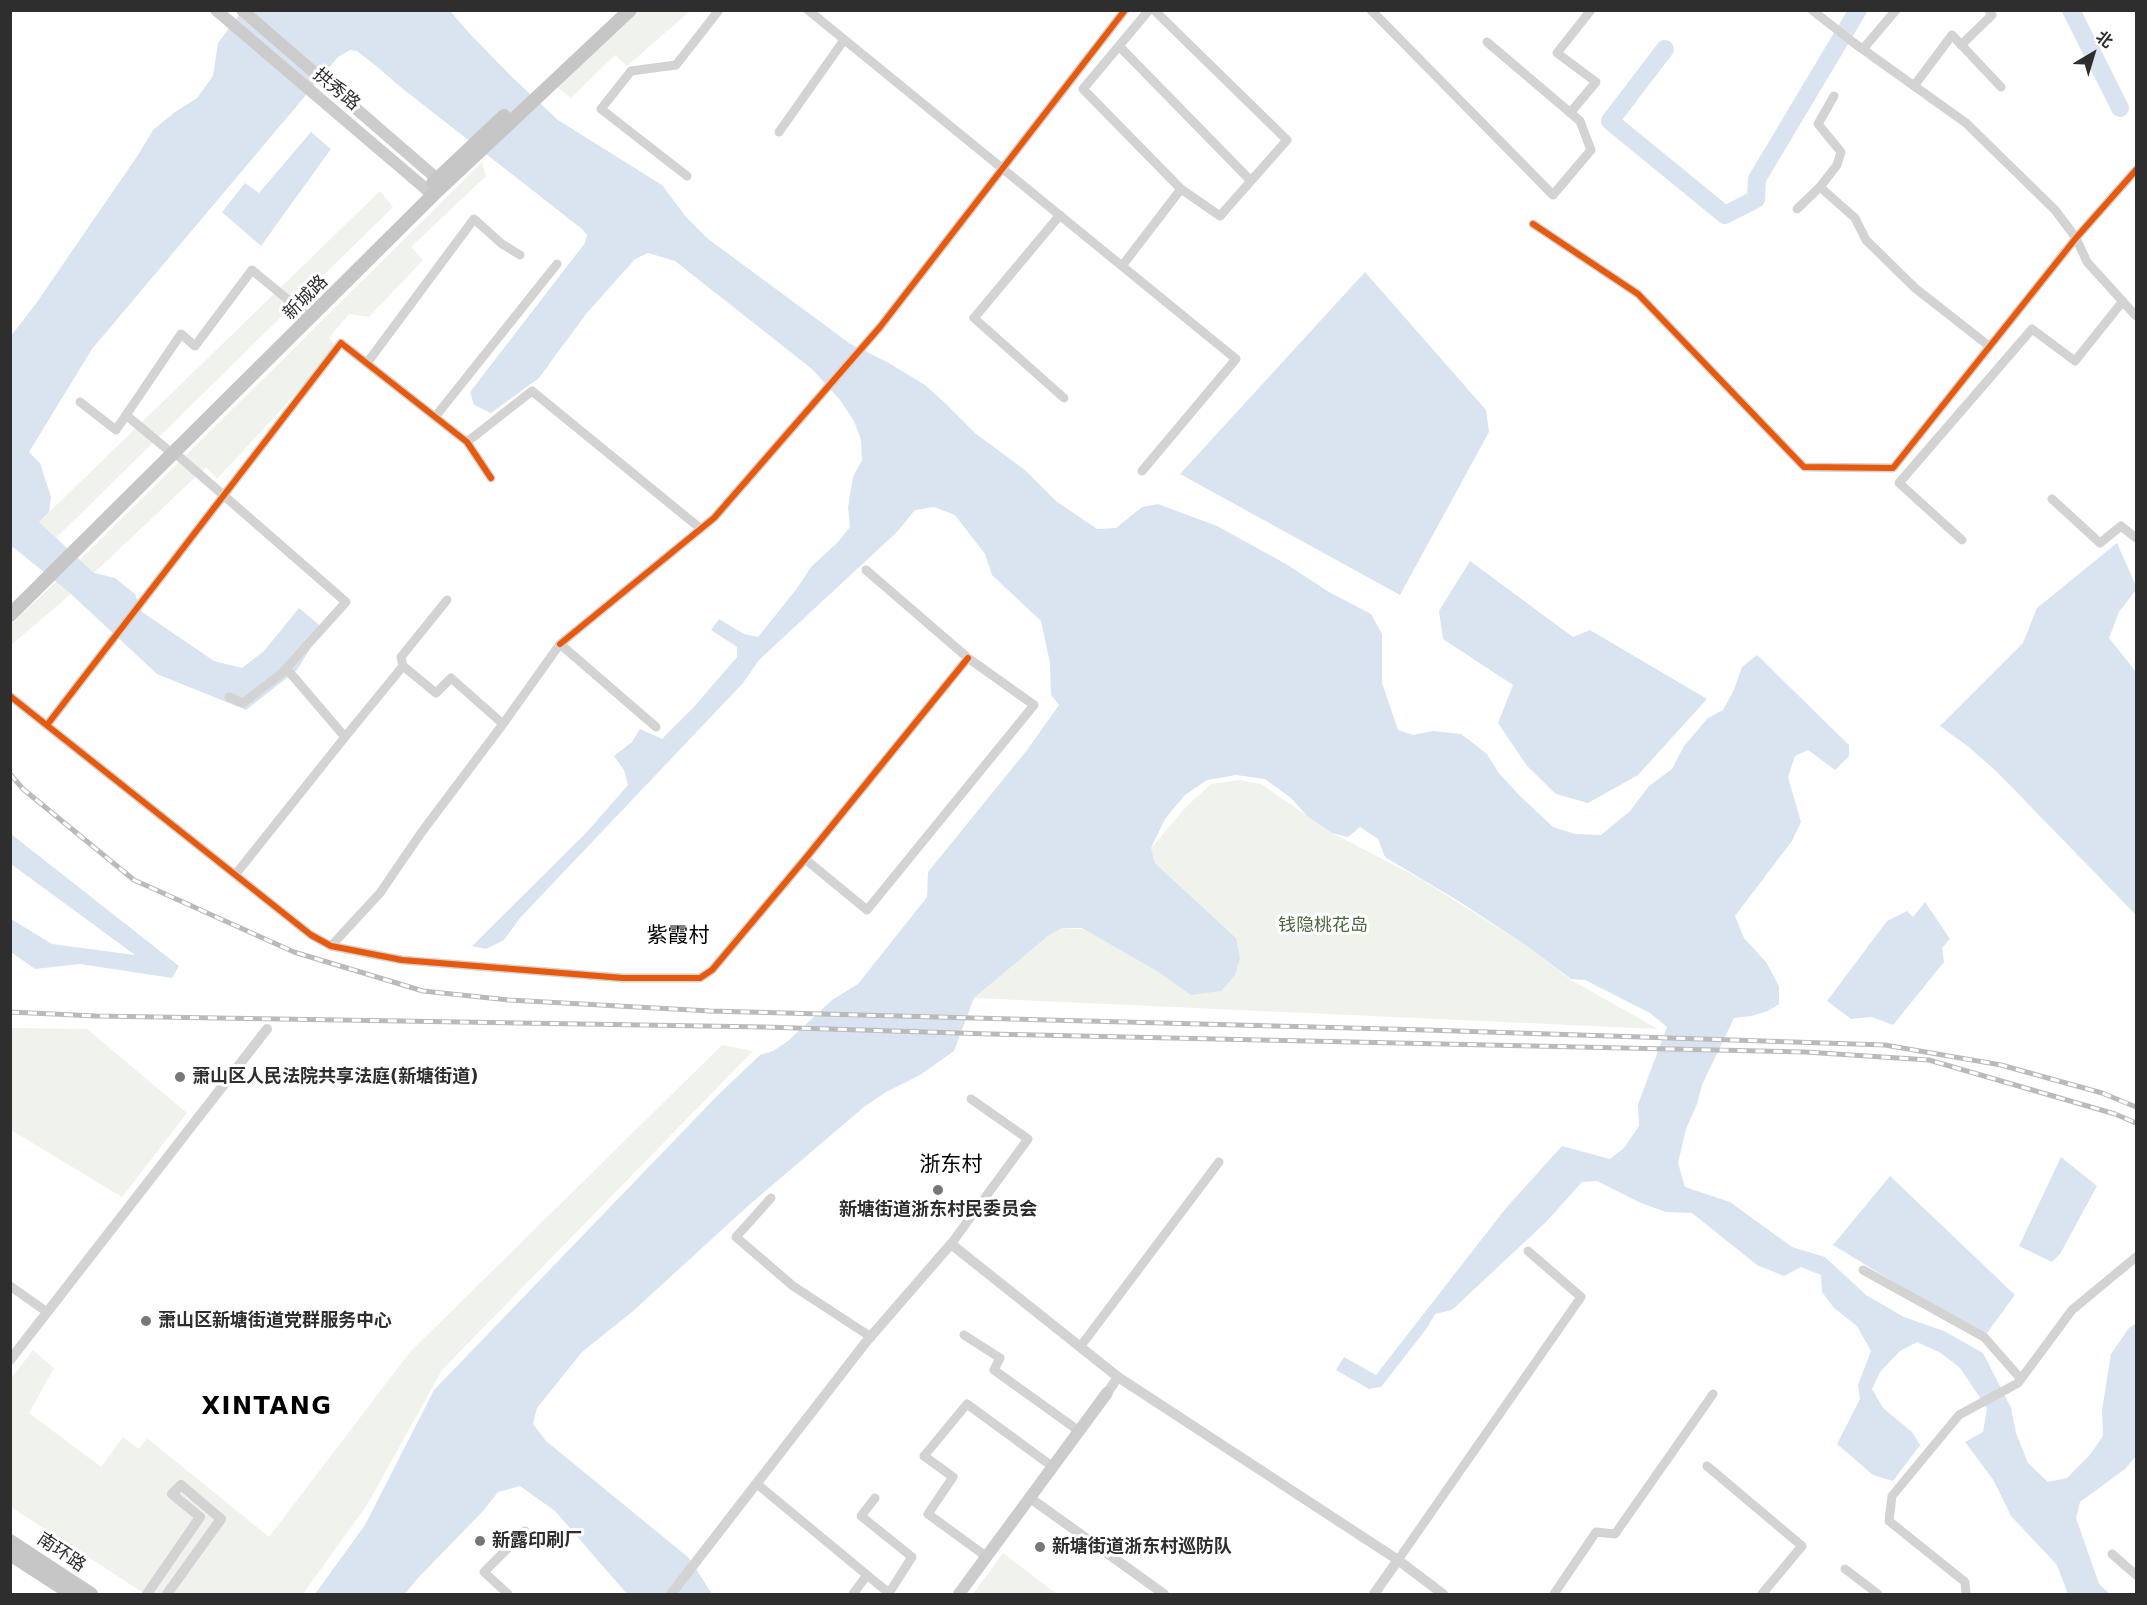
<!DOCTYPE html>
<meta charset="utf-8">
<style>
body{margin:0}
#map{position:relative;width:2147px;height:1605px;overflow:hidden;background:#fff;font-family:"DejaVu Sans","Noto Sans SC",sans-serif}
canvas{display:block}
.frame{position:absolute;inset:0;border:12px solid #2e2e2e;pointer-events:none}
.north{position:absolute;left:2063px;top:24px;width:60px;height:60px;-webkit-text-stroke:4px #fff;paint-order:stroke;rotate:38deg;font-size:16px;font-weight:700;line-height:24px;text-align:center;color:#2e2e2e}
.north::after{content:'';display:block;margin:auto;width:21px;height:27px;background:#2e2e2e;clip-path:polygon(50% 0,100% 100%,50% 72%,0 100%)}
</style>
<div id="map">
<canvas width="2147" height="1605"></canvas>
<div class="frame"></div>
<div class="north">北</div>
</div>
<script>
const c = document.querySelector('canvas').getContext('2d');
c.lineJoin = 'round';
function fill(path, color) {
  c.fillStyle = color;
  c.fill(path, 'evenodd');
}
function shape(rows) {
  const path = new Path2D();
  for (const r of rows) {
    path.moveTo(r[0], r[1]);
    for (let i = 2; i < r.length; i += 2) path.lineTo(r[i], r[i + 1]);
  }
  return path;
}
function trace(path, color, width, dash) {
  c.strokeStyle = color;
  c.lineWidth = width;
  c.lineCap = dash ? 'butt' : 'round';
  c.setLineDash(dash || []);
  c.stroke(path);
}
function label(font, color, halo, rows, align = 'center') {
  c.font = font + ' "DejaVu Sans","Noto Sans SC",sans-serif';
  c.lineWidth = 6;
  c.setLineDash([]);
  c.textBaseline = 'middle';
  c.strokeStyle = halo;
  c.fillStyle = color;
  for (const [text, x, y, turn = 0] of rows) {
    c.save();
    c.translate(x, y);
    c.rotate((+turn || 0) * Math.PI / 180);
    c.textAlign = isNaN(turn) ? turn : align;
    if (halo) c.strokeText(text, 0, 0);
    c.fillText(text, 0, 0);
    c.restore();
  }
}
const green = shape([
 [639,11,690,11,627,66,615,55,571,98,557,87],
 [482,162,486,176,411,247,423,260,369,317,349,314,329,338,337,349,217,479,206,467,94,573,80,560],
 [380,191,393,207,56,538,39,522],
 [56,582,71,594,11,645,11,624],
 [1240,780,1261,784,1332,833,1419,878,1524,944,1571,980,1658,1029,974,998,1048,936,1062,928,1236,938,1155,863,1151,848,1187,806,1211,784],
 [10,1028,87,1029,187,1113,122,1197,11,1130],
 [722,1045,753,1051,442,1370,367,1505,303,1594,145,1594,11,1507,10,1380,33,1350,54,1368,29,1413,101,1467,123,1437,139,1449,147,1438,269,1537,410,1352],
 [1003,1553,1046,1586,1057,1594,973,1594]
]);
const water = shape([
 [242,11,450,11,471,35,512,77,558,120,662,185,686,217,707,238,849,343,887,362,925,385,945,403,975,433,1025,470,1056,501,1097,529,1116,528,1142,507,1158,504,1217,526,1286,564,1329,592,1371,614,1382,634,1382,683,1398,730,1413,735,1433,731,1461,734,1487,754,1498,772,1519,795,1553,827,1575,834,1601,835,1630,811,1649,786,1672,769,1684,746,1708,718,1723,710,1733,692,1742,667,1757,655,1849,745,1849,756,1835,770,1808,750,1795,756,1788,777,1801,822,1792,841,1735,916,1744,938,1766,962,1779,986,1779,1004,1768,1011,1752,1016,1734,1018,1702,1085,1697,1104,1686,1129,1678,1163,1685,1187,1730,1202,1792,1247,1825,1257,1866,1295,1904,1317,1944,1331,1983,1353,2011,1408,2016,1433,2028,1463,2048,1482,2067,1478,2089,1456,2103,1436,2102,1410,2111,1354,2129,1328,2136,1323,2136,1456,2125,1469,2080,1502,2076,1518,2099,1584,2110,1594,2068,1594,2057,1565,2011,1516,1994,1481,1965,1442,1983,1432,1987,1408,1960,1368,1941,1353,1917,1342,1900,1351,1880,1372,1872,1389,1883,1408,1912,1432,1920,1445,1893,1481,1873,1475,1837,1444,1860,1399,1858,1385,1871,1351,1857,1326,1834,1308,1822,1292,1821,1275,1801,1267,1784,1276,1757,1265,1692,1213,1666,1212,1641,1203,1597,1181,1582,1182,1545,1223,1452,1310,1435,1314,1427,1328,1381,1387,1369,1389,1336,1370,1344,1357,1376,1375,1506,1208,1562,1146,1610,1159,1624,1148,1639,1126,1638,1104,1667,1027,1650,1013,1585,980,1571,979,1524,944,1460,902,1385,857,1378,839,1360,827,1348,837,1332,833,1307,816,1291,798,1265,779,1236,775,1207,780,1185,795,1165,819,1151,848,1155,863,1236,938,1240,958,1235,975,1221,991,1191,995,1157,971,1082,928,1062,928,1048,936,974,998,954,1051,920,1075,886,1092,864,1107,749,1205,632,1312,582,1352,537,1408,533,1424,546,1441,689,1558,712,1594,627,1594,555,1511,520,1486,498,1492,484,1510,418,1578,405,1594,315,1594,365,1525,434,1390,717,1096,760,1055,773,1051,788,1041,832,1000,858,984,927,897,928,872,1027,750,1059,705,1051,695,1050,663,1041,621,992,575,985,554,955,515,934,507,915,510,897,532,759,660,743,683,520,918,504,940,486,949,472,946,586,833,628,785,624,770,614,756,632,742,640,729,662,739,693,708,737,657,737,647,711,630,719,619,744,634,758,637,798,587,811,567,838,542,850,527,848,507,853,477,862,460,861,440,854,421,840,400,812,369,675,261,648,253,635,259,586,314,539,378,491,413,474,405,470,392,585,243,587,235,582,229,403,89,376,66,357,51,350,50,338,57,92,349,29,452,40,463,51,497,49,512,39,522,94,573,115,578,135,594,142,612,214,661,242,668,264,651,299,608,323,628,297,670,246,710,157,674,71,594,13,547,11,549,11,336,37,302,138,155,153,130,175,112,197,98,213,76,218,43],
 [311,132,331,149,261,246,222,212,245,183,259,193],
 [1365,272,1486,410,1489,432,1400,595,1180,474],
 [2117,543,2136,586,2136,590,2119,612,2109,638,2136,672,2136,915,1997,772,1970,748,1940,726,2023,643,2037,608],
 [1470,561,1573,637,1590,630,1707,699,1638,775,1588,803,1556,794,1527,766,1498,723,1513,685,1443,639,1439,611],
 [11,834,179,966,172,978,80,964,35,969,11,952,11,919,52,944,135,955,11,864],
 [1925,902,1950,939,1942,948,1944,962,1893,1025,1872,1017,1851,1019,1827,1001,1887,921,1907,911,1913,917],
 [2061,1157,2097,1186,2060,1254,2052,1262,2019,1246],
 [1890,1176,2015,1295,1984,1337,1833,1245]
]);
const river = shape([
 [2071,10,2120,108],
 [1665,49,1610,121,1725,215,1756,199,1757,179,1858,10]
]);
const minor = shape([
 [808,10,1236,359,1142,471],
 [1149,10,1083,89,1181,189,1220,216,1287,140,1154,10],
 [1371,10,1553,195,1591,150,1580,121,1487,42],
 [1812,10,1854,43,1966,123,2055,210,2076,238,2087,262,2136,316],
 [1961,45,1992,15,1989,10],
 [1119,46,1251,181],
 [1863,49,1896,10],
 [1914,86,1952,35,2001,87],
 [1570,113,1596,82,1557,53,1591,10],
 [779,132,844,40],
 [687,176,601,109,631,71,676,65,719,10],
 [1820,187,1837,165,1841,152,1818,124,1834,96],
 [1797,209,1820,187,1855,218,1866,240,1915,288,1989,346],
 [1060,215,974,318,1064,398],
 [1533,224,1638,294,1804,467,1893,468,2076,238,2136,170],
 [1122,266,1181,189],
 [367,363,474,219,502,244,520,255],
 [80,402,116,430,126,415],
 [435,417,557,264],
 [467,442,532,391,701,529],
 [168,450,126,415,181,334,195,346,252,270,304,313],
 [175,453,346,602,282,673,243,703,229,697],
 [2052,499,2100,543,2121,526,2136,538],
 [1962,540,1899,483,2032,329,2075,361,2123,301],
 [560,644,714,518,880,327,1125,10],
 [403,666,401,657,447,600],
 [10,696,311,935,331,946,402,960,623,978,700,978,712,970,805,859,968,658],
 [47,725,341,343,467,442,491,478],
 [345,737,403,666,436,693,451,678,503,724],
 [805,859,867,910,1034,705,968,658,866,570],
 [235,875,345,737,286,668],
 [331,946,380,893,421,833,503,724,560,644,656,727],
 [771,1198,736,1237,793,1286,871,1337],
 [951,1244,1028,1139,971,1099],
 [1863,1270,1984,1337,2021,1379],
 [10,1286,47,1312],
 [964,1335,1000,1358,994,1370,1079,1431],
 [1080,1347,1219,1162],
 [1707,1466,1802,1546,1762,1594],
 [757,1484,890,1594],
 [875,1498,861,1516,912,1557,889,1593],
 [2112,1554,2136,1575],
 [987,1557,928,1514,953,1477,924,1456,967,1404,1053,1467],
 [1398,1560,1581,1297,1528,1251],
 [1845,1569,1878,1594],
 [508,1594,484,1572,525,1531],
 [853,1594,867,1575],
 [1554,1594,1596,1532,1615,1534,1713,1394],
 [1966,1594,1965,1582,1889,1521,1892,1496,1959,1415,2018,1383,2072,1310,2136,1257]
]);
const tertiary = shape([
 [10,1360,267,1029],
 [1118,1377,1398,1560,1374,1594],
 [1030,1498,1164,1594],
 [1398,1560,1443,1594],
 [147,1594,200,1517,172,1494,181,1485,221,1519,167,1594],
 [671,1594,866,1342,951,1244,1118,1377,1107,1393]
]);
const secondary = shape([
 [216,10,433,195],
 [242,10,443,184],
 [959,1594,1107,1393]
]);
const primary = shape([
 [433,183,504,116],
 [10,615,433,195,630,10],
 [10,1541,91,1594],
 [10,1554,72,1594]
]);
const rail = shape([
 [10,774,23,789,134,880,294,952,423,991,509,1000,710,1011,1426,1030,1885,1045,2001,1065,2102,1093,2136,1107],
 [10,1012,96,1016,764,1027,990,1034,1805,1052,1929,1060,2115,1114,2136,1123]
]);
const cycleway = shape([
 [1533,224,1638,294,1804,467,1893,468,2076,238,2136,170],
 [560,644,714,518,880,327,1125,10],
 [10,696,311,935,331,946,402,960,623,978,700,978,712,970,805,859,968,658],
 [47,725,341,343,467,442,491,478]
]);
const markers = [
 [180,1077,6,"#777"],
 [938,1190,6,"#777"],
 [146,1321,6,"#777"],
 [480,1541,6,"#777"],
 [1040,1547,6,"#777"]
];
const streetNames = [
 ["拱秀路",336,90,40],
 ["新城路",306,298,-45],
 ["南环路",61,1553,34]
];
const parkNames = [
 ["钱隐桃花岛",1323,926]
];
const poiNames = [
 ["萧山区人民法院共享法庭(新塘街道)",192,1077],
 ["新塘街道浙东村民委员会",938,1210,"center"],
 ["萧山区新塘街道党群服务中心",158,1321],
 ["新露印刷厂",492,1541],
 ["新塘街道浙东村巡防队",1052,1547]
];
const quarterNames = [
 ["紫霞村",678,937],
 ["浙东村",951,1166]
];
const districtNames = [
 ["XINTANG",267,1408]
];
fill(green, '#eff3ec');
fill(water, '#dae4f0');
trace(river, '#dae4f0', 18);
trace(minor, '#d3d3d3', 9);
trace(tertiary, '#d3d3d3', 10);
trace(secondary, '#ccc', 12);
trace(primary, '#c6c6c6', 14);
trace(rail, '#bababa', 5);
trace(rail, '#fff', 3, [9]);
trace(cycleway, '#e8590c', 6);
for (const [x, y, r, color] of markers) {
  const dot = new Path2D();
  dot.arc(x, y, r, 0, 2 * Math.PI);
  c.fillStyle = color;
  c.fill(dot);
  trace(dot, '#fff', 2);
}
label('18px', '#2e2e2e', '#fff', streetNames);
label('18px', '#4c663f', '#fff', parkNames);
label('bold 18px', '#2e2e2e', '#fff', poiNames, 'left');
label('21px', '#000', '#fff', quarterNames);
c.letterSpacing = '1.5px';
label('bold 24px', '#000', '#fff', districtNames);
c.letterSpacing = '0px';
</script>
